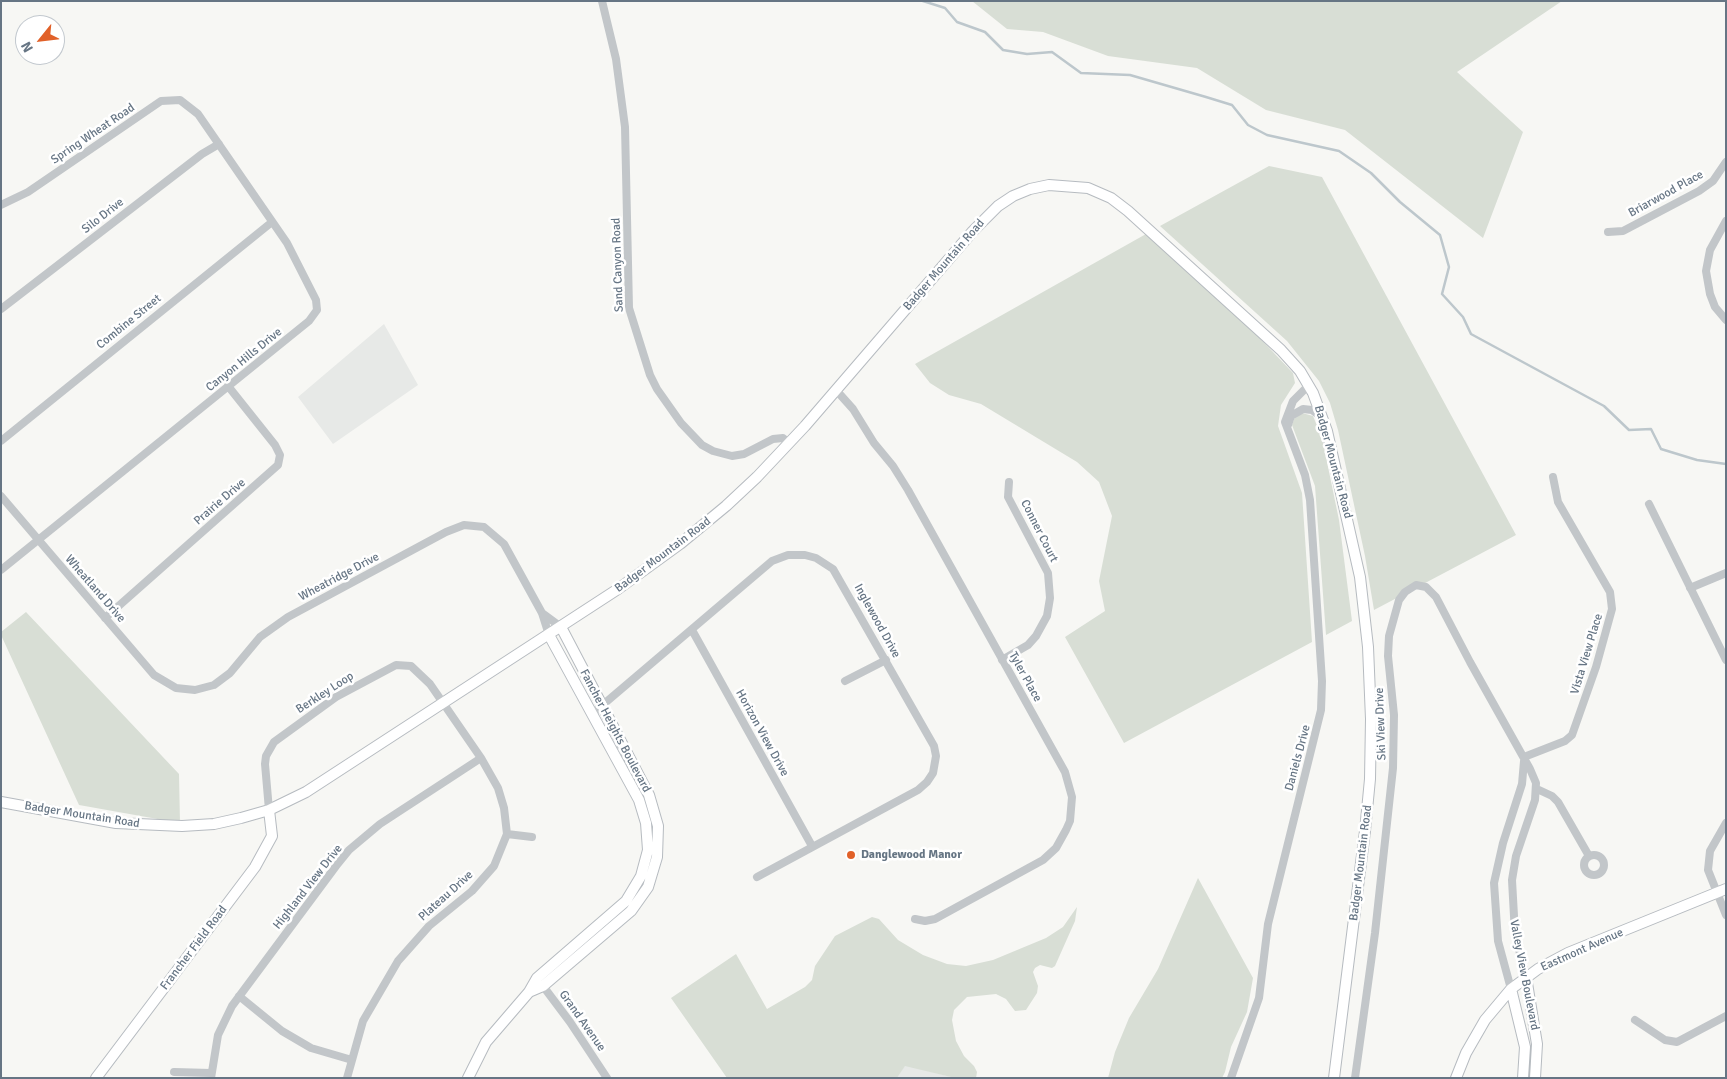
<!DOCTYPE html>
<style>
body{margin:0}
#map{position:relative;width:1727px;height:1079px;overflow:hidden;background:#f7f7f4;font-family:Signika,sans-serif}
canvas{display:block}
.frame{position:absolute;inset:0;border:2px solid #667584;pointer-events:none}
.north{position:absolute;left:15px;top:15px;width:50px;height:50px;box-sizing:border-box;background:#fff;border:1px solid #c2c8ce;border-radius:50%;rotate:241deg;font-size:14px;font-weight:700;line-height:20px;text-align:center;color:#667584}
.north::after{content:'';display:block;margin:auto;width:18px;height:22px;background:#e16129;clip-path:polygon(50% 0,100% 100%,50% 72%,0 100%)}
</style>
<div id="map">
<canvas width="1727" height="1079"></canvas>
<div class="frame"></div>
<div class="north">N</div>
</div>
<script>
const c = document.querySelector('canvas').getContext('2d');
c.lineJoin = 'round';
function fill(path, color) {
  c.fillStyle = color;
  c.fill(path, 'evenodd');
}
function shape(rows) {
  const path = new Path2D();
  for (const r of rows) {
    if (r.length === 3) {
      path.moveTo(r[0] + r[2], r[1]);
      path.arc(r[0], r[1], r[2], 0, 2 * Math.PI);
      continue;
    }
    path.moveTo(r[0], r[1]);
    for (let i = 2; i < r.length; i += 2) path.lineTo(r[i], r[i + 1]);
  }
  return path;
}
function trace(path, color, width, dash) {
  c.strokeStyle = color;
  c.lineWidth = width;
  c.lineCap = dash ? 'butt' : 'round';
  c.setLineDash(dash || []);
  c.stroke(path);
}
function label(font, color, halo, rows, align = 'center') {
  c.font = font + ' Signika,sans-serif';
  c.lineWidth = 5;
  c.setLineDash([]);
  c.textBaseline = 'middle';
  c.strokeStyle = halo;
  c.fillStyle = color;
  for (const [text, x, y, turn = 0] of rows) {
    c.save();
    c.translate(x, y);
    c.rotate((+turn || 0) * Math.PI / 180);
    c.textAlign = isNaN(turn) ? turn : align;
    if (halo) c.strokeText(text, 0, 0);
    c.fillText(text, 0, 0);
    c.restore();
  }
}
const built = shape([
 [384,324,418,385,333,444,298,397],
 [905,1065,955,1078,897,1078]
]);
const green = shape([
 [972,1,1562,1,1457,72,1523,132,1483,238,1345,130,1266,110,1197,68,1108,56,1043,32,1007,29],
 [1269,166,1322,177,1516,535,1374,610,1365,556,1338,430,1330,403,1319,381,1287,341,1160,226],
 [1146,234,1255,333,1293,373,1295,383,1281,405,1278,426,1302,493,1312,642,1124,743,1065,637,1105,611,1099,581,1112,516,1099,482,1077,462,981,404,949,395,930,383,915,364],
 [1302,413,1313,416,1322,438,1339,520,1352,621,1326,635,1315,486,1292,425,1294,419],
 [26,612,179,774,180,823,79,805,1,635,1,632],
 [1198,878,1253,978,1247,1012,1231,1047,1225,1072,1222,1078,1108,1078,1115,1052,1129,1018,1158,969],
 [1077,907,1075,921,1055,966,1052,968,1040,965,1035,968,1033,972,1038,986,1037,993,1026,1010,1015,1011,1006,999,996,994,967,997,954,1010,952,1020,956,1041,964,1056,974,1066,977,1072,976,1078,955,1078,905,1066,897,1078,727,1078,671,998,736,954,767,1009,805,987,812,980,815,966,835,936,872,917,879,919,898,940,923,955,947,964,966,966,993,960,1046,938,1063,927]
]);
const stream = shape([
 [923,1,945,8,957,22,985,32,1003,50,1027,54,1052,52,1081,73,1130,75,1206,97,1232,105,1248,125,1267,135,1339,151,1371,173,1400,202,1440,235,1449,267,1442,294,1463,317,1471,334,1604,406,1629,430,1651,429,1661,449,1697,460,1726,464]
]);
const street = shape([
 [602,1,616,59,625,127,629,308,650,375,657,389,681,423,702,445,713,451,732,456,744,454,773,439,783,438,789,443],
 [1,205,28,192,161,101,180,100,198,114,287,243,316,300,317,310,309,321,1,570],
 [1726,221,1710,250,1706,271,1710,294,1715,307,1726,320],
 [1608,232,1623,231,1699,191,1713,181,1726,162],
 [1,309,202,154,219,144],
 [836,390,853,409,874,443,893,466,908,490,1065,772,1072,797,1070,821,1066,830,1056,848,1043,860,935,919,925,921,915,919],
 [1288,425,1291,416,1303,409,1312,410,1323,418],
 [1,441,272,222],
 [1,496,154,675,176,688,195,690,214,685,230,673,260,637,288,617,446,532,464,525,484,527,504,544,542,613,549,635],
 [1649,504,1726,660],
 [1690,588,1726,573],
 [542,613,561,627],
 [105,618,278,465,280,455,275,445,228,386],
 [692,630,812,846],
 [1002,660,1028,645,1036,636,1047,616,1050,598,1048,573,1008,497,1009,482],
 [845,681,886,660],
 [592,714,772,561,788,555,805,555,816,558,833,569,934,746,936,756,933,773,927,782,918,790,757,877],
 [1524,757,1565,741,1572,735,1596,667,1612,609,1610,592,1558,502,1553,477],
 [1537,789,1552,796,1558,802,1589,856],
 [269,810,265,764,266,756,274,742,336,697,396,665,411,666,430,684,481,758,498,788,504,808,507,834,494,866,472,891,429,926,398,961,363,1021,347,1078],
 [1726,823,1710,851,1708,870,1726,915],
 [507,834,532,837],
 [1594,865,10],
 [540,982,570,1022,607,1078],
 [1511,989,1498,941,1494,883,1503,843,1522,784,1524,761],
 [239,996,282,1031,311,1048,352,1060],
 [1635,1020,1665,1040,1677,1042,1726,1016],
 [174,1072,211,1073],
 [211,1078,218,1035,232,1006,336,866,349,850,380,824,481,758],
 [1231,1078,1259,998,1268,924,1321,710,1322,681,1310,500,1305,475,1285,422,1293,401,1309,385],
 [1355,1078,1375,933,1393,768,1394,715,1388,656,1389,636,1399,600,1405,592,1416,585,1426,587,1436,597,1470,662,1530,769,1536,783,1535,800,1516,856,1512,880,1515,934,1526,977]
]);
const secondary = shape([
 [1,802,116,823,182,826,214,824,241,818,269,810,306,792,618,589,680,544,726,506,757,477,805,426,973,231,998,206,1013,196,1030,189,1049,185,1088,188,1111,198,1128,211,1281,350,1300,371,1313,393,1327,431,1360,577,1368,647,1371,719,1370,779,1365,831,1334,1078],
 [1526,977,1537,1044,1535,1078],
 [1511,989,1525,1047,1523,1078],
 [529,992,543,986,631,911,648,887,657,857,658,826,649,795,561,627],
 [96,1078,255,867,272,836,269,810],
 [468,1078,486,1042,529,992,537,978,626,901,641,876,648,850,646,823,639,800,549,635],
 [1456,1078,1466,1053,1485,1020,1511,989,1538,969,1568,953,1726,889]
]);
const markers = [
 [851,855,5,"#e16129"]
];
const streetNames = [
 ["Spring Wheat Road",93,134,-34],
 ["Briarwood Place",1666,194,-29],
 ["Silo Drive",103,216,-38],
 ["Sand Canyon Road",618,265,-92],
 ["Badger Mountain Road",944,265,-49],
 ["Combine Street",129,322,-39],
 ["Canyon Hills Drive",244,360,-39],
 ["Badger Mountain Road",1333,462,75],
 ["Prairie Drive",220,502,-41],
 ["Conner Court",1039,531,63],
 ["Badger Mountain Road",663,555,-37],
 ["Wheatridge Drive",339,577,-28],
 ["Wheatland Drive",95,589,49],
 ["Inglewood Drive",877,621,61],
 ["Vista View Place",1587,654,-73],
 ["Tyler Place",1025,677,61],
 ["Berkley Loop",325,693,-33],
 ["Ski View Drive",1381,724,-92],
 ["Fancher Heights Boulevard",615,731,62],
 ["Horizon View Drive",762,733,61],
 ["Daniels Drive",1298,758,-75],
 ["Badger Mountain Road",82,815,9],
 ["Badger Mountain Road",1361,863,-83],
 ["Highland View Drive",308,887,-52],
 ["Plateau Drive",446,896,-42],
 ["Francher Field Road",194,948,-53],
 ["Eastmont Avenue",1582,950,-24],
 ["Valley View Boulevard",1524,975,79],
 ["Grand Avenue",582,1021,55]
];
const poiNames = [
 ["Danglewood Manor",861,855]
];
fill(built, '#e7e9e7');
fill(green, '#d8ded5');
trace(stream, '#bdc7cc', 2.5);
trace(secondary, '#b6bbc0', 12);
trace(street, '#c2c6c9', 8);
trace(secondary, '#fff', 10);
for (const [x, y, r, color] of markers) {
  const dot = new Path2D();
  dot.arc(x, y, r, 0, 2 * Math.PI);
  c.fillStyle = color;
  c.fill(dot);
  trace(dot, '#fff', 2);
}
label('12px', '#667584', '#fff', streetNames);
label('bold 12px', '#667584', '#fff', poiNames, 'left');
</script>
